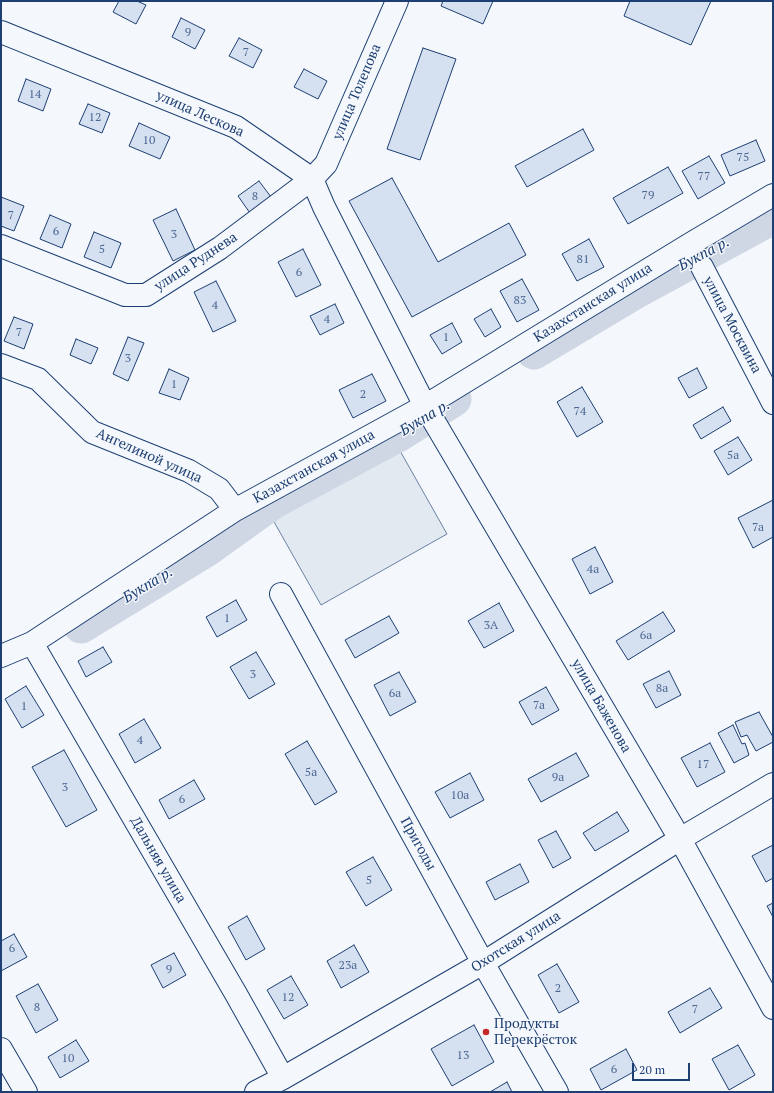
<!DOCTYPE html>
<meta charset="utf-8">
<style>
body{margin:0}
#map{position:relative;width:774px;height:1093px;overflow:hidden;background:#f4f7fb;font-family:"PT Serif",serif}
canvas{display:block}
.frame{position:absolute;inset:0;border:2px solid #1d3f73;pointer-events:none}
.scale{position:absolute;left:632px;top:1063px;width:58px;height:18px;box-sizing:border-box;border:2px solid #1d3f73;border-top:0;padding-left:5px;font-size:12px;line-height:14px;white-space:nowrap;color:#1d3f73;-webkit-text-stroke:3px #f4f7fb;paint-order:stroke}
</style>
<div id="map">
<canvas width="774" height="1093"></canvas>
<div class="frame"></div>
<div class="scale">20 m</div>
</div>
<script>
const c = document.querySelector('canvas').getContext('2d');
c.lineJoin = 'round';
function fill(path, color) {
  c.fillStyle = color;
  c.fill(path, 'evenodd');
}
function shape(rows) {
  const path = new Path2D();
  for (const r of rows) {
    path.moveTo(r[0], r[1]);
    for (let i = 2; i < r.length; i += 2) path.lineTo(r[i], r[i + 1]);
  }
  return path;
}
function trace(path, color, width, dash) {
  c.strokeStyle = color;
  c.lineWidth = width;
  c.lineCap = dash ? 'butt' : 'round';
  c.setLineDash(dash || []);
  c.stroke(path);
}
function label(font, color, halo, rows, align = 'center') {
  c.font = font + ' "PT Serif",serif';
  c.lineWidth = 3;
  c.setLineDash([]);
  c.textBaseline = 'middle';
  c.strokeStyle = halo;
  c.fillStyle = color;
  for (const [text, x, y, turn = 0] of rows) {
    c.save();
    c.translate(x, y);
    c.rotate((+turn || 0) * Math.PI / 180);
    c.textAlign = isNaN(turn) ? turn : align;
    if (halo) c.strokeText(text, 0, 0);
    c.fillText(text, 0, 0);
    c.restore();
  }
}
const green = shape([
 [399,449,447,534,321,605,273,520,399,449]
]);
const river = shape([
 [534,352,638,290,773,217],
 [81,626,207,549,274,501,401,433,454,399]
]);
const building = shape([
 [119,1,137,1,146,5,136,24,113,12,119,1],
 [443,1,493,1,483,24,441,6,443,1],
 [630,1,711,1,691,45,624,16,630,1],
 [181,18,205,30,195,49,172,37,181,18],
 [239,38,262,50,253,68,229,56,239,38],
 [423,48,456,59,420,160,387,149,423,48],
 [304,69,327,81,318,99,294,87,304,69],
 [26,79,51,89,43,111,18,101,26,79],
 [88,104,110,113,102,133,79,124,88,104],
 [139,123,170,137,160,159,129,146,139,123],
 [583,129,594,150,527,187,515,166,583,129],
 [756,140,765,161,730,176,721,155,756,140],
 [709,156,725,183,698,199,682,171,709,156],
 [668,167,683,193,628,224,613,198,668,167],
 [392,178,438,262,509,223,526,255,412,317,349,201,392,178],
 [259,181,271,197,250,213,238,196,259,181],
 [1,197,24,206,14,231,1,226,1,197],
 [176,209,195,250,173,261,153,220,176,209],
 [50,215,71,224,62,248,40,239,50,215],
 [94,232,121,243,111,268,84,257,94,232],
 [589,239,604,267,577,281,562,254,589,239],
 [303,249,321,285,296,297,278,262,303,249],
 [522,279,539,310,517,322,500,291,522,279],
 [216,281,236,321,213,332,194,292,216,281],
 [335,304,344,323,320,335,310,316,335,304],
 [491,309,501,327,485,337,474,319,491,309],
 [14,317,33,324,24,349,4,341,14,317],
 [452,323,462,342,442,354,430,335,452,323],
 [128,337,144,343,128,381,113,374,128,337],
 [76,339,98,348,91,364,70,355,76,339],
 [697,368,707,388,689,398,678,378,697,368],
 [169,369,189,378,180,400,159,393,169,369],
 [372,374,386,401,353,418,339,390,372,374],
 [582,387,603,422,577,437,557,402,582,387],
 [723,407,731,421,701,439,693,425,723,407],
 [738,437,752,460,728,475,714,451,738,437],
 [773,500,773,537,753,548,738,518,773,500],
 [595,547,613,582,590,594,572,559,595,547],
 [236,600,247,620,217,637,206,617,236,600],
 [499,603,514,631,484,648,468,621,499,603],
 [663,612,675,631,628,660,616,641,663,612],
 [389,616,399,633,355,658,345,640,389,616],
 [103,647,112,662,86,677,78,661,103,647],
 [256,652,275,684,249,699,230,667,256,652],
 [669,671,681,695,656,708,643,684,669,671],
 [399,672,416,702,390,716,374,685,399,672],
 [26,686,44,715,22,728,5,699,26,686],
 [546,687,559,710,532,725,519,702,546,687],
 [759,712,773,737,773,742,756,751,747,735,741,737,735,722,759,712],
 [144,719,161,748,135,763,119,734,144,719],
 [733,725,742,744,745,743,749,755,734,763,718,733,733,725],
 [307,741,337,792,315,805,285,754,307,741],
 [710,743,725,772,697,787,681,758,710,743],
 [64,750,97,810,66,827,32,767,64,750],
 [576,753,589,776,541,802,528,779,576,753],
 [470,773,484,800,450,818,435,792,470,773],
 [194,780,205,799,169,819,159,800,194,780],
 [617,812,629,831,595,851,583,833,617,812],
 [556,831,571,858,553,868,538,840,556,831],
 [773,845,773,878,766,882,752,856,773,845],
 [373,857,392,890,366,906,346,872,373,857],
 [520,864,529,882,495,900,486,882,520,864],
 [773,903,773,917,767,906,773,903],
 [247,916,265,949,246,960,228,927,247,916],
 [14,934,27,957,1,971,1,941,14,934],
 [354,945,369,972,341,988,327,961,354,945],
 [174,953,186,975,163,988,151,965,174,953],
 [557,964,579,1002,559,1013,538,975,557,964],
 [291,976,308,1005,284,1019,267,990,291,976],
 [38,984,58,1020,36,1033,16,996,38,984],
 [710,988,722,1008,680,1033,668,1012,710,988],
 [474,1025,494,1062,452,1086,431,1049,474,1025],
 [76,1040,89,1061,60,1078,48,1057,76,1040],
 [738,1045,755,1075,729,1090,712,1059,738,1045],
 [626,1049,637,1070,601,1090,590,1069,626,1049],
 [507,1082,512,1092,490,1092,507,1082]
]);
const minor = shape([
 [1,32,236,127,312,179,324,207,425,406,680,839,773,1008],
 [1,246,125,295,146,295,220,248,312,179,326,164,397,1],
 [702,267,773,403],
 [1,365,38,379,92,432,189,471,219,489,235,510],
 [281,594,483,963,557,1092],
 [32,643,236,994,283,1078],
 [1,656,32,643,235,510,425,406,692,243,773,195],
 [1,1049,26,1092],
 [256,1092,283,1078,483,963,680,839,773,784]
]);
const markers = [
 [486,1032,4,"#c62828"]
];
const numberNames = [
 ["9",188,33],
 ["7",246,53],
 ["14",35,95],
 ["12",95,118],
 ["10",149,141],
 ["75",743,158],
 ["77",704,177],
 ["79",648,196],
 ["8",255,197],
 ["7",11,216],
 ["6",56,232],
 ["3",174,235],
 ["5",102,250],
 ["81",583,260],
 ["6",299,273],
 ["83",520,301],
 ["4",215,306],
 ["4",327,320],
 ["7",19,333],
 ["1",446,338],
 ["3",128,359],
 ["1",174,385],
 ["2",363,395],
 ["74",580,412],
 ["5а",733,456],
 ["7а",758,528],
 ["4а",593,570],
 ["1",227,619],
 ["3А",491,626],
 ["6а",646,636],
 ["3",253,675],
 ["8а",662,689],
 ["6а",395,694],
 ["7а",539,706],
 ["1",24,707],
 ["4",140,741],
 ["17",703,765],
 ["5а",311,773],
 ["9а",558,778],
 ["3",65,788],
 ["10а",460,796],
 ["6",182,800],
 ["5",369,881],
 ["6",12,949],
 ["23а",348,966],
 ["9",169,970],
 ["2",558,989],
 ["12",288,998],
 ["8",37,1008],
 ["7",695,1010],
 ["13",463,1056],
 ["10",68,1059],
 ["6",614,1070]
];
const streetNames = [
 ["улица Толепова",357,92,-67],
 ["улица Лескова",200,114,24],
 ["улица Руднева",196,262,-33],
 ["Казахстанская улица",593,303,-32],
 ["улица Москвина",732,325,62],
 ["Ангелиной улица",149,456,24],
 ["Казахстанская улица",314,467,-29],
 ["улица Баженова",601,706,60],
 ["Пригоды",418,844,61],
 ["Дальняя улица",158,860,60],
 ["Охотская улица",516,942,-32]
];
const poiNames = [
 ["Продукты",494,1024],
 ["Перекрёсток",494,1040]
];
const waterNames = [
 ["Букпа р.",704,254,-28],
 ["Букпа р.",425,418,-31],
 ["Букпа р.",148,585,-31]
];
fill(green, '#e3e9f0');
trace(green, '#687fa3', 1);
trace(river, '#cfd7e4', 35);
fill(building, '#d5e0f0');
trace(building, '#1d3f73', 1);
trace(minor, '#1d3f73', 24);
trace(minor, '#f4f7fb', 22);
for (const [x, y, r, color] of markers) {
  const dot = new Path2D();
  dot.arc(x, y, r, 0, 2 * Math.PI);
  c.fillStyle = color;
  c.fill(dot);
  trace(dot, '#f4f7fb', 1.5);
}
label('12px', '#4b6792', null, numberNames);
label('14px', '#1d3f73', '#f4f7fb', streetNames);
label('14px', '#1d3f73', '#f4f7fb', poiNames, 'left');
label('italic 15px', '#1d3f73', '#f4f7fb', waterNames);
</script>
